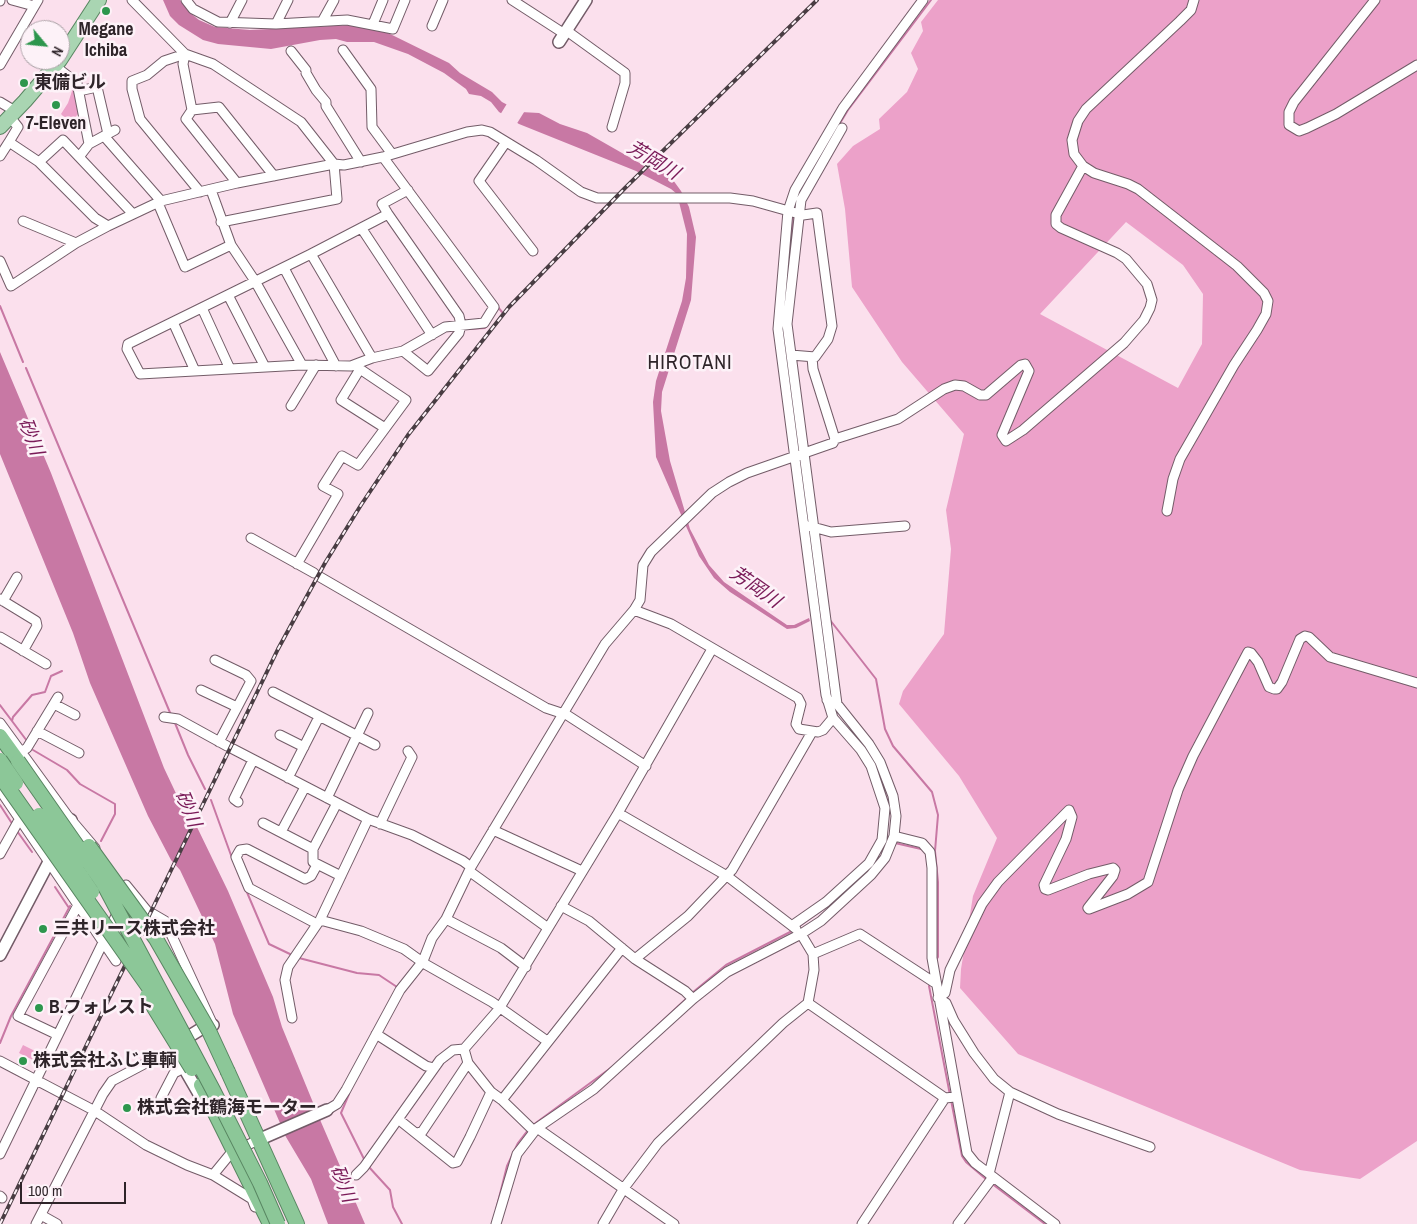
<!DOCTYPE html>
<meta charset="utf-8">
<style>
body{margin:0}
#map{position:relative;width:1417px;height:1224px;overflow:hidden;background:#fbe0ed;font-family:"Archivo Narrow",sans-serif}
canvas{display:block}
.north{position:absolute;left:20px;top:20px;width:50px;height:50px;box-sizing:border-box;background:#fdf2f8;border:1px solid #aaa0a5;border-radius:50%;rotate:118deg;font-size:14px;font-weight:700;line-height:20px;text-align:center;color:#2e2429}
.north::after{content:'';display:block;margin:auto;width:18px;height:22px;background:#2d964d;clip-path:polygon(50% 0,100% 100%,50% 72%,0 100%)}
.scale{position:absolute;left:20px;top:1182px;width:106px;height:22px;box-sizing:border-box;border:2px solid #2e2429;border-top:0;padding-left:6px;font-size:15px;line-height:18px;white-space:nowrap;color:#2e2429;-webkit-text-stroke:4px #fdf2f8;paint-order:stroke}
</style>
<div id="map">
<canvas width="1417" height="1224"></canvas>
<div class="north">N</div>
<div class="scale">100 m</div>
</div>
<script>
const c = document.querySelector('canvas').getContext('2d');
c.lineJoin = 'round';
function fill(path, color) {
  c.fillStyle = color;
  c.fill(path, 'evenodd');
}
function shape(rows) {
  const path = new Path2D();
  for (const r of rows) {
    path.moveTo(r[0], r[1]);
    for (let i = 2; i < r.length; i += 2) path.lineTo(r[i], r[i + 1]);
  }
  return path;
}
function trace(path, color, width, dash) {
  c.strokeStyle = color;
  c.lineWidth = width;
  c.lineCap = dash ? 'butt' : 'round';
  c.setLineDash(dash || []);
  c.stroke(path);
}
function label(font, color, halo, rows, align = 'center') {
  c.font = font + ' "Archivo Narrow","Noto Sans JP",sans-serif';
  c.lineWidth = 5;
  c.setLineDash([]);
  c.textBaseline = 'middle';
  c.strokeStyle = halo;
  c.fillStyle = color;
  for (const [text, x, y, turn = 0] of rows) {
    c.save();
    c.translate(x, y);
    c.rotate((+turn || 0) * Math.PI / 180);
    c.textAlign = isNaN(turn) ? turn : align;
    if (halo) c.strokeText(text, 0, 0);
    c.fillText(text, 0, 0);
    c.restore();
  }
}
const green = shape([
 [938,0,1417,0,1417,1141,1360,1179,1300,1170,1018,1054,960,988,961,969,973,896,997,838,959,776,899,704,903,691,944,634,951,549,946,510,964,434,902,362,852,287,845,209,837,164,853,146,880,129,879,119,907,92,918,69,911,53,923,31,921,22],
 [1126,222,1183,265,1203,294,1202,344,1178,388,1040,314],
 [73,88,78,114,70,123,61,114,68,103],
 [23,1045,45,1056,41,1064,19,1053]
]);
const water = shape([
 [163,0,180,0,189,12,199,20,215,27,250,30,350,25,384,31,449,63,460,73,492,92,502,102,521,112,539,113,560,124,587,133,650,169,662,172,673,180,681,191,689,207,696,237,691,300,662,392,661,411,670,461,690,529,709,565,724,582,787,625,794,625,809,618,810,621,796,628,787,629,730,592,714,578,699,556,656,457,653,402,656,381,682,301,686,278,687,234,677,194,671,189,636,171,519,124,499,112,491,102,481,96,469,94,466,89,444,73,408,54,374,42,347,42,336,39,320,40,271,49,218,44,203,40,179,25,170,16],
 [0,352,51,473,164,768,181,804,196,825,228,891,273,997,282,1027,321,1122,365,1224,328,1224,311,1179,286,1137,233,1014,215,944,180,870,171,860,148,816,90,683,73,633,0,454]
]);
const pier = shape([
 [508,102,522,109,526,109,516,125,500,115]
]);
const stream = shape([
 [831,138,848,110,931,0],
 [800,192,817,161],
 [789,256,794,216],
 [0,306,23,362],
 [497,306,502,312],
 [782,328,795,417],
 [468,329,485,328,488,324],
 [26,368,171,715],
 [805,491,808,524],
 [809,528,823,630],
 [830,620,876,679,885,729,893,746,932,792,938,815,935,851],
 [0,705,12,721],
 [175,723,188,755,205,789],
 [27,741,12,721,13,717,32,695,45,692,51,676,62,671],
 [33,750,67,770,80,784,115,804,115,814,101,841],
 [881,782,888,803],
 [211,800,232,858],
 [0,805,13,825],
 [17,831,32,852],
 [886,836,888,818],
 [895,843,921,849],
 [935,851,938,882,938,957,936,960],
 [875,861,881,850],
 [55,887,69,908],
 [246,890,269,944,292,955],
 [798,927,825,908],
 [299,958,357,973,379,975,397,987],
 [929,986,950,1095],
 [692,993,726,965,792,931],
 [643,1039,687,998],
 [0,1043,11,1016,70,906],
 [349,1094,341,1113,365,1161],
 [951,1100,962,1156,966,1162,987,1180],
 [533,1125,612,1067],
 [368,1166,390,1190,393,1207,402,1224],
 [991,1183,1045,1224],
 [496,1210,507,1166,518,1143,528,1130]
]);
const minor = shape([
 [12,0,34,6],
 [132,0,185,54,213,64,301,122,334,164,337,199,221,222],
 [186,0,193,9,218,22,276,24,347,20,393,29,405,0],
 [512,0,560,31],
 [1375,0,1294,102,1289,112,1289,125,1299,131,1307,128,1336,114,1417,65],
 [0,1,0,0],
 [323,20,334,0],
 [230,23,242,0],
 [276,24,288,0],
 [373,24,383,0],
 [432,26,443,0],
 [567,31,625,73,625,83,612,127],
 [343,50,371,89,372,127,392,154],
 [291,51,306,70,306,73,316,90,326,102,326,106,361,162],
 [185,54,164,61,147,75,132,81,132,89,140,119,200,192],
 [185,54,183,64,192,110,219,107,274,176],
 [0,65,38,0],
 [55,66,77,83,89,144],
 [79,91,97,87,108,134],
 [0,102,15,111],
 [192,110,186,119,237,183],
 [10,117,18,127,9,142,39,162,95,218,108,226],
 [104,136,161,201],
 [506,142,479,181,533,251],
 [0,156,9,142],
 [79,157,89,144,115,130],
 [39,162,63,140,133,214],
 [211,190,231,245,255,281,302,365],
 [158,203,185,267,231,245],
 [388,214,459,316,461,325,459,333,428,371,403,351],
 [23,221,76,243],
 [362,229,432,335],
 [311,254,372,358,351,366,302,365,140,374,127,349,128,344,311,254],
 [311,254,388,214,382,204,408,190],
 [0,261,11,286,76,243,108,226,161,201,237,183,334,164,344,165,383,157,467,132,482,130,490,132,536,160,581,192,597,198,730,198,753,201,803,215,817,213,832,326,828,339,815,357,791,355],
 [284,268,336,366],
 [228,295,265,367],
 [202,308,230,369],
 [173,322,195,371],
 [372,358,403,351,445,327,484,323,494,307,383,157],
 [360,369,341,400,385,428],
 [291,406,316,365],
 [835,439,898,419,944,389,955,385,964,386,980,395,986,395,1021,365,1025,364,1029,371,1002,435,1006,441,1023,430,1124,343,1144,320,1150,308,1152,300,1147,284,1126,259,1117,253,1061,228,1056,224,1056,215,1083,166],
 [1167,511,1173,479,1180,459,1234,365,1257,330,1266,314,1268,301,1264,293,1237,266,1138,189,1128,184,1094,173,1083,166,1074,154,1072,140,1078,121,1086,109,1180,21,1191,10,1194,0],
 [809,526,831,532,905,526],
 [251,538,314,573],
 [297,564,338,494,323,486,342,456,358,465,406,400,354,365],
 [320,577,546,708,567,715,646,766],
 [0,599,36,621,37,626,23,651],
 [3,601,17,577],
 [634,610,671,624,798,698,801,704,796,724,799,729,818,732,823,730,833,718],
 [0,637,46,664],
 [215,660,246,675,251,681,219,742],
 [201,690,237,707],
 [273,692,375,745],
 [54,704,75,715],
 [837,704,787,324,801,200,842,128],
 [164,717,178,719,227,746],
 [0,723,67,815,95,848],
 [37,731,79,753],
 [280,735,304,747],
 [233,749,368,819,412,835,463,861,471,867],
 [21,752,27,748,58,697],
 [288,778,319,717],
 [0,790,116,961],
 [327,798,368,713],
 [238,802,234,799,253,760],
 [618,813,727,876,796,929],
 [263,823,313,849,337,803],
 [380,824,412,757,408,751],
 [493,830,582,871],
 [281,832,305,787],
 [894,836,922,843,930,852,932,868,932,958,967,1153,975,1163,1055,1224],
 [313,849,313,862,341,876],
 [0,854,19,820],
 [317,865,311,876,305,879,247,849,240,850,236,857,249,888,317,924],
 [469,871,548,928],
 [126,885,148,912],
 [561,906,589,921,635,959,685,991,693,999],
 [153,914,165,921,212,1023],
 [446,919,501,948,526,967],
 [320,920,361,931,404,949,425,964,492,1002,547,1041],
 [793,925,826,902,869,863,882,840,885,808,871,766,861,750,833,718,826,695,778,329,788,211,795,190,843,108,923,0],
 [813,954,860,934,935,983],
 [635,959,688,916,732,870,812,732],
 [808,1003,945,1098,955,1097],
 [292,1018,285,980,288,967,320,920,368,819],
 [376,1034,426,1066,434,1068],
 [58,1035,18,1016,78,905],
 [464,1049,468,1063,491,1092,502,1100,622,948],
 [0,1061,95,1111,146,1145,187,1165,213,1175,231,1153,258,1140],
 [161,1098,174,1073,184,1068],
 [502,1100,534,1131],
 [327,1110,337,1104,346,1090,400,990,423,961,432,938,446,919,471,867,605,644,634,610,640,600,643,565,651,552,712,493,729,482,747,473,833,443,835,439,813,369,812,357],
 [398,1119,453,1163,457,1162,470,1137,491,1092],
 [537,1128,674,1224],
 [417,1133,422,1132,468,1063],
 [1150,1147,1058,1114,1010,1092,994,1079,974,1053,954,1021,946,1003,938,998,945,993,950,970,982,904,998,882,1069,810,1072,817,1066,839,1044,885,1045,889,1048,890,1089,874,1113,868,1115,870,1113,876,1088,908,1089,909,1128,894,1148,882,1178,790,1193,756,1248,652,1251,653,1258,662,1269,687,1274,689,1277,689,1282,682,1300,639,1305,636,1309,637,1330,657,1417,683],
 [0,1154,129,889],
 [989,1174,1010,1092],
 [213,1175,252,1199,255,1207],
 [356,1175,364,1167,440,1060,453,1050,464,1049,499,1009,618,813,712,649],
 [0,1196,2,1198],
 [41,1215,57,1224],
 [36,1224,103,1094,112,1081,146,1063,177,1056],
 [496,1224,517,1154,537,1128,594,1089,693,999,727,972,801,934,821,921,871,875,885,858,894,836,896,816,893,796,880,762,869,744,837,704,827,700],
 [603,1224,624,1188,658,1143,783,1023,808,1003,814,970,813,954,801,934],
 [862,1224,945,1098],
 [958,1224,993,1177]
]);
const tertiary = shape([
 [559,42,586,0],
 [0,955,71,820],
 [180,1042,209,1024,213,1025],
 [180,1061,202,1099],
 [258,1140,327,1110]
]);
const primary = shape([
 [60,60,99,0],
 [0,127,25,101,60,60]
]);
const trunk = shape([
 [0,736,18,761],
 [228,1072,297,1224],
 [201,1085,270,1224]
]);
const rail = shape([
 [0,1224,278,649,325,563,361,505,408,435,509,307,625,188,817,0]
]);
const trunkBridge = shape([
 [0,760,16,783],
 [18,761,103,883,213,1090,260,1183,278,1224],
 [0,776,159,1002],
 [39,815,92,892],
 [89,846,156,939,209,1031,228,1072],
 [147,996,192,1069]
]);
const markers = [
 [106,11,5,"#2d964d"],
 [24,83,5,"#2d964d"],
 [56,105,5,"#2d964d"],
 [43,929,5,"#2d964d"],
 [39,1008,5,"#2d964d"],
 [23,1061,5,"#2d964d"],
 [127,1108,5,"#2d964d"]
];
const poiNames = [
 ["Megane",106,30,"center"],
 ["Ichiba",106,51,"center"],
 ["東備ビル",34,83],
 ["7-Eleven",56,124,"center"],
 ["三共リース株式会社",53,929],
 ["B.フォレスト",49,1008],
 ["株式会社ふじ車輌",33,1061],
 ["株式会社鶴海モーター",137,1108]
];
const waterNames = [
 ["芳岡川",653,161,31],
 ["砂川",30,437,69],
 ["芳岡川",755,588,35],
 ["砂川",187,809,67],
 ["砂川",342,1184,68]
];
const quarterNames = [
 ["HIROTANI",690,364]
];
fill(green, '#eca1c9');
fill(water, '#c878a4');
fill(pier, '#fbe0ed');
trace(stream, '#c878a4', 2);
trace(minor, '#735c68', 11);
trace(tertiary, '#735c68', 14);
trace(primary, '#588561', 16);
trace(trunk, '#588561', 16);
trace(minor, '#fff', 9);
trace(tertiary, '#fff', 11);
trace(primary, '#a9d5b2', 14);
trace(trunk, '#8cc798', 14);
trace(rail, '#493d43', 4);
trace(rail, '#fdf2f8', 2, [5.5]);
trace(trunkBridge, '#588561', 16, []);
trace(trunkBridge, '#8cc798', 14);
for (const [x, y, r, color] of markers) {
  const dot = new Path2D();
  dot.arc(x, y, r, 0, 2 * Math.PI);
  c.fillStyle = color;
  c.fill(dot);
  trace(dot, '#fdf2f8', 2);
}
label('bold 18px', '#2e2429', '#fdf2f8', poiNames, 'left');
label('italic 19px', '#7a1a58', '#fdf2f8', waterNames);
c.letterSpacing = '1px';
label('20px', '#2e2429', '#fdf2f8', quarterNames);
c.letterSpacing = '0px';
</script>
